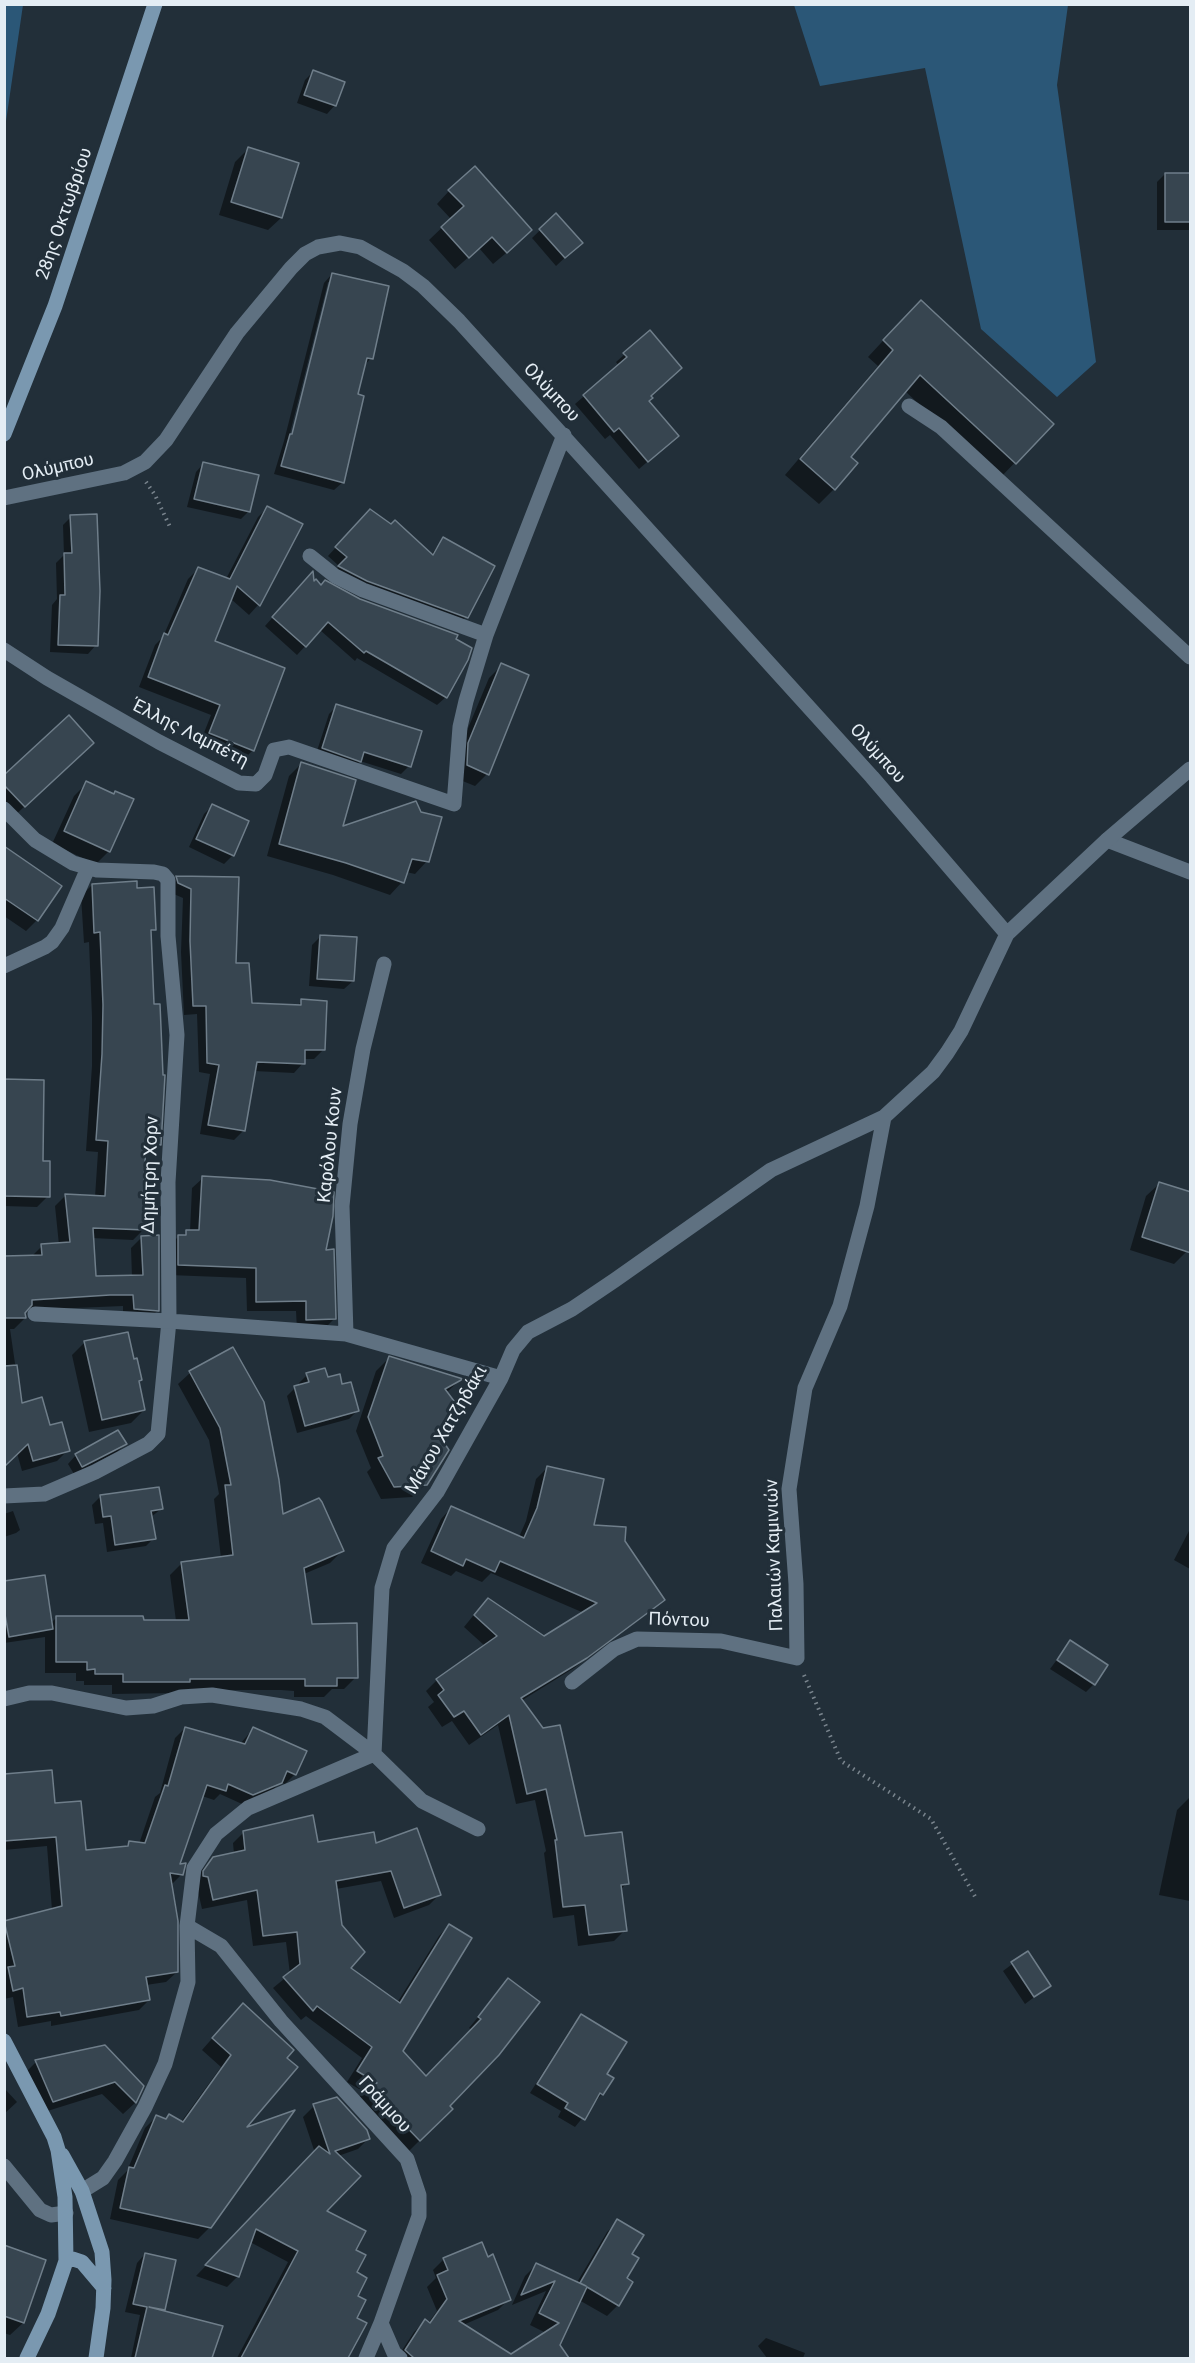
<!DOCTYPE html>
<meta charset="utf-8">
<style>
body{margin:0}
#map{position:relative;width:1195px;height:2363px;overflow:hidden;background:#222f39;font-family:Roboto,sans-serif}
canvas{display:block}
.frame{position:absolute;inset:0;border:6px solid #e4edf4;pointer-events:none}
</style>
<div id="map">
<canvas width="1195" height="2363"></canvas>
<div class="frame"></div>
</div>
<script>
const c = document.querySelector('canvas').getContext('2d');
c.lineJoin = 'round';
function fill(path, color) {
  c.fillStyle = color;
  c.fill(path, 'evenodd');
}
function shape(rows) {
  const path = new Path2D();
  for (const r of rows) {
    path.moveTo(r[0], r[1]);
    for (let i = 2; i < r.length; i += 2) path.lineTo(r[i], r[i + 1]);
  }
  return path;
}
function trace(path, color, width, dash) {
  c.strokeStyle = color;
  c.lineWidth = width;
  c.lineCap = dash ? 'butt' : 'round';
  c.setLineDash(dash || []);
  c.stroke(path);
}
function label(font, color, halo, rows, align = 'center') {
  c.font = font + ' Roboto,sans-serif';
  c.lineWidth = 6;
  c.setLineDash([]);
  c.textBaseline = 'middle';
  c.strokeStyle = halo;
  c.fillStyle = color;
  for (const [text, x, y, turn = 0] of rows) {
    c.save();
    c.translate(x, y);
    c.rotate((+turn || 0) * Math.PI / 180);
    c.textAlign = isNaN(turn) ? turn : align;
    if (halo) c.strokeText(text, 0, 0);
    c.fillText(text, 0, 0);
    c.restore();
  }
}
const forest = shape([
 [5,4,23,5,5,128,4,5],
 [794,5,1068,5,1057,85,1096,362,1057,397,981,329,925,68,820,86]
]);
const shadow = shape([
 [313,72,335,105,327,114,297,103,305,80],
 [248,149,281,218,268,230,219,215,235,162],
 [1165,174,1190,174,1190,230,1157,230,1157,182],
 [449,191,518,243,493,264,479,248,455,269,429,240,451,219,437,204],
 [556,215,572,251,556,266,532,238],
 [332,274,371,358,364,366,357,395,343,482,334,490,274,474,284,441,324,283],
 [328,282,331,282,291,442,288,441],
 [905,317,1052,424,999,479,905,391,849,457,834,489,819,504,785,475,878,366,868,357],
 [650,332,648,402,668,444,639,469,610,435,605,439,575,404,619,366,616,362],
 [204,463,249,511,241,519,187,507,196,472],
 [268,507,301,525,258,605,249,615,231,599,213,642,253,750,243,760,200,743,211,715,139,687,155,645,163,637,188,579,198,569,226,579,258,517],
 [71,517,96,645,88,654,50,652,52,605,57,599,56,563,64,555,63,525],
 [362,519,431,555,443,539,466,617,458,625,331,575,339,566,328,556],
 [305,581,359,600,446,697,437,705,357,658,355,661,320,630,297,655,265,626],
 [502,665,487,774,475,786,455,778,456,757,489,678],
 [337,706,409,766,401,774,360,761,352,769,315,757,329,714],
 [80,755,11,819,4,811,4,777],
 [302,763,341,829,427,861,415,874,406,872,402,882,390,895,333,875,267,856,289,776],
 [87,783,109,851,96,864,52,844,74,796],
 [212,806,233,855,224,864,189,847,204,814],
 [4,848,37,920,26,931,4,916],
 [177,877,237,879,235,965,250,1004,297,1006,302,1001,323,1050,314,1059,304,1059,303,1063,294,1073,254,1071,243,1131,234,1140,200,1134,210,1074,199,1072,197,1014,184,1015,181,952,183,898,169,892,168,886],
 [92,885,136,890,154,929,149,935,159,1144,148,1155,144,1155,142,1199,144,1229,133,1240,92,1238,95,1277,132,1277,131,1248,142,1237,158,1310,147,1321,123,1320,123,1306,26,1310,24,1312,25,1318,14,1329,10,1329,21,1405,49,1427,68,1450,57,1461,22,1471,17,1453,4,1453,4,1257,31,1257,42,1246,59,1245,55,1206,66,1195,95,1197,98,1152,86,1151,92,1066,92,1017,89,942,84,943,81,896],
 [320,937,353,981,344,989,309,986,312,945],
 [4,1081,48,1196,37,1207,4,1206],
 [203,1178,324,1252,334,1319,324,1329,297,1330,296,1311,247,1311,246,1278,169,1275,168,1247,179,1236,190,1232,192,1188],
 [1159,1184,1187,1251,1174,1264,1130,1250,1146,1196],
 [85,1342,133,1361,140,1380,138,1382,144,1410,131,1423,89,1432,72,1355],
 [232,1349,282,1516,342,1551,330,1563,304,1574,310,1625,356,1677,344,1689,332,1689,324,1697,294,1697,294,1691,281,1690,180,1690,177,1693,112,1694,112,1685,84,1685,84,1681,76,1681,76,1673,45,1673,45,1637,4,1643,4,1583,51,1623,56,1618,176,1621,170,1575,182,1563,221,1558,214,1499,219,1494,209,1440,178,1384,190,1373],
 [389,1358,460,1380,446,1393,461,1413,436,1433,426,1484,412,1497,381,1499,367,1472,371,1468,356,1431,376,1371],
 [307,1375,327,1378,341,1386,358,1410,349,1419,297,1433,287,1396,295,1388,300,1386,299,1383],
 [125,1444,117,1452,74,1474,68,1464,76,1455],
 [547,1468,592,1526,624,1541,663,1599,652,1610,574,1668,521,1701,584,1838,627,1883,620,1890,625,1930,614,1941,578,1946,574,1915,553,1918,544,1853,546,1851,535,1800,516,1804,498,1725,469,1745,452,1721,442,1727,428,1707,434,1702,426,1691,437,1680,485,1646,464,1627,477,1611,544,1638,584,1613,491,1573,482,1582,456,1571,451,1576,421,1563,441,1519,452,1507,519,1537,526,1521,536,1479],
 [100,1497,161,1509,151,1517,154,1538,146,1546,107,1552,103,1523,95,1524,92,1505],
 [13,1511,20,1530,16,1533,4,1537,4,1514],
 [1190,1529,1190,1569,1174,1560],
 [1070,1642,1094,1684,1086,1692,1050,1669],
 [185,1728,240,1744,253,1729,295,1774,285,1784,280,1782,270,1793,242,1804,220,1794,214,1800,202,1796,178,1866,182,1874,172,1884,177,1972,166,1982,146,1985,149,2000,139,2010,51,2026,51,2021,18,2027,13,1997,4,1999,4,1922,52,1910,47,1846,4,1850,4,1775,54,1805,84,1852,124,1848,129,1843,139,1844,155,1797,160,1793,175,1738],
 [1190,1797,1190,1901,1159,1895,1177,1810],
 [244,1832,317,1844,375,1845,440,1894,429,1905,394,1918,381,1881,336,1889,349,1968,397,2003,439,1936,449,1925,401,2051,426,2078,472,2030,469,2028,509,1980,448,2105,451,2109,409,2151,358,2098,364,2092,347,2082,362,2058,306,2016,301,2020,273,1988,290,1974,286,1942,253,1946,247,1900,202,1909,197,1887,193,1883,202,1870,213,1858,234,1854,233,1843],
 [1027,1953,1049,1986,1025,2004,1003,1971],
 [581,2016,593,2090,601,2095,575,2127,558,2117,561,2111,530,2093,573,2025],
 [231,2017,242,2130,210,2227,198,2239,110,2219,118,2180,127,2171,145,2128,156,2117,165,2120,181,2122,221,2067,202,2050],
 [36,2062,142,2086,135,2103,123,2114,102,2094,41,2113,24,2074],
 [4,2088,17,2102,4,2114],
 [314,2106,369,2138,358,2149,338,2156,325,2211,354,2250,355,2318,365,2324,346,2358,237,2358,288,2262,250,2242,238,2276,227,2287,196,2276,315,2153,303,2117],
 [618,2221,630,2255,618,2305,607,2316,579,2300,558,2345,566,2357,564,2358,397,2358,414,2332,425,2321,428,2323,437,2311,427,2287,436,2278,433,2270,444,2259,509,2299,498,2310,463,2325,511,2356,546,2333,530,2325,546,2291,512,2305,525,2276,536,2265,576,2284,607,2232],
 [5,2247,44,2261,23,2323,10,2335,4,2333],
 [145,2254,164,2309,161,2312,204,2322,193,2358,131,2358,140,2315,125,2312,137,2263],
 [766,2338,805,2353,803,2358,767,2358,758,2346]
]);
const building = shape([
 [313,70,345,82,336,106,304,95,313,70],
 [248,147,299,163,282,218,231,202,248,147],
 [475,166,532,230,507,253,492,237,469,258,441,227,464,206,448,190,475,166],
 [1165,173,1191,173,1191,222,1165,222,1165,173],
 [556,213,583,243,565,258,539,229,556,213],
 [332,273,389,286,373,359,367,358,358,394,364,396,344,483,281,466,290,434,292,434,332,273],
 [921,300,1054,424,1016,464,920,375,851,457,858,463,835,490,800,459,893,350,883,340,921,300],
 [650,330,682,368,651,396,653,398,649,401,679,436,648,462,619,428,614,432,583,395,627,357,623,353,650,330],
 [203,462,259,475,250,512,194,499,203,462],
 [267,506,303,524,260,606,237,586,215,641,285,668,254,751,209,733,220,705,148,677,164,633,168,635,198,567,230,579,267,506],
 [370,509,391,524,395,520,433,555,443,537,495,566,468,618,367,581,338,566,347,557,335,547,370,509],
 [97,514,100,591,98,646,58,645,60,595,65,595,64,553,72,553,70,515,97,514],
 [313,571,314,581,316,579,321,585,325,580,360,599,458,635,456,639,472,648,468,660,447,698,366,651,364,653,328,622,306,647,272,617,313,571],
 [501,663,529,675,489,775,467,765,468,743,501,663],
 [336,704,422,731,411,767,364,752,361,762,322,748,336,704],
 [69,715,94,743,25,807,4,785,4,775,69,715],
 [301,762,356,780,343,826,416,801,421,812,442,817,429,862,412,859,404,883,346,863,279,844,301,762],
 [86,781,114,794,115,791,134,799,110,852,64,831,86,781],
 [212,804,249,821,234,856,196,839,212,804],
 [4,846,62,886,38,921,4,898,4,846],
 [176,876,239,877,236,963,249,963,252,1003,301,1005,301,999,327,1001,325,1050,305,1050,305,1064,257,1062,245,1131,208,1125,219,1065,207,1063,206,1006,193,1006,190,941,191,889,178,883,176,876],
 [137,881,137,888,154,887,156,930,151,930,154,1004,160,1004,163,1075,165,1075,161,1145,146,1144,143,1197,147,1197,146,1230,93,1228,96,1276,143,1275,141,1236,159,1235,159,1311,134,1309,133,1295,110,1295,32,1300,32,1305,25,1313,26,1318,4,1318,4,1256,42,1255,41,1244,70,1242,65,1194,105,1196,108,1141,96,1140,102,1054,103,1005,100,932,94,933,92,884,137,881],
 [320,935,357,937,354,981,317,979,320,935],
 [4,1079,44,1080,43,1161,50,1161,50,1197,4,1196,4,1079],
 [202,1176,270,1180,334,1192,333,1216,326,1250,334,1249,336,1319,306,1320,306,1301,256,1302,256,1268,178,1265,178,1235,186,1235,186,1230,199,1230,202,1176],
 [1159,1182,1191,1192,1191,1253,1142,1237,1159,1182],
 [128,1332,134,1359,137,1358,142,1380,139,1381,145,1410,102,1420,84,1341,128,1332],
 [233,1347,264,1402,279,1480,283,1514,319,1498,322,1502,344,1551,304,1568,312,1624,357,1623,358,1678,337,1678,337,1686,305,1686,305,1679,190,1679,190,1682,123,1682,123,1674,95,1674,95,1669,87,1670,87,1662,56,1662,56,1616,143,1616,144,1620,189,1620,181,1562,233,1555,225,1485,231,1485,220,1428,189,1371,233,1347],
 [389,1356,463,1379,445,1389,463,1413,436,1431,449,1450,427,1485,394,1487,378,1458,383,1456,368,1417,389,1356],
 [17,1365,22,1403,42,1397,50,1425,62,1422,70,1451,33,1461,28,1444,4,1467,4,1366,17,1365],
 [325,1368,328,1377,340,1374,342,1384,351,1382,359,1411,305,1426,294,1386,309,1382,306,1373,325,1368],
 [118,1430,127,1444,82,1467,75,1454,118,1430],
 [547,1466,604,1479,594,1525,626,1527,625,1541,665,1600,587,1658,521,1698,543,1728,560,1725,585,1836,622,1832,629,1884,621,1885,627,1931,589,1935,585,1905,563,1907,555,1840,557,1840,546,1789,527,1794,509,1715,481,1735,464,1711,454,1717,438,1695,444,1690,436,1679,497,1636,474,1615,488,1598,544,1636,597,1603,500,1561,495,1572,466,1559,463,1566,431,1551,451,1506,524,1538,537,1508,547,1466],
 [159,1487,163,1509,151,1511,156,1539,115,1545,111,1516,103,1517,100,1495,159,1487],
 [45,1575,53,1629,9,1637,4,1609,4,1581,45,1575],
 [1070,1640,1108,1665,1095,1685,1057,1660,1070,1640],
 [185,1727,245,1744,253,1727,307,1751,296,1775,287,1771,282,1783,253,1795,228,1784,226,1791,207,1785,180,1864,186,1863,183,1875,170,1873,178,1921,178,1972,146,1977,150,2000,61,2016,60,2012,27,2017,23,1988,13,1991,8,1967,15,1966,4,1921,62,1906,56,1837,4,1841,4,1774,52,1770,55,1803,81,1801,86,1850,128,1846,129,1841,145,1843,165,1785,168,1786,185,1727],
 [313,1815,318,1842,374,1832,376,1843,417,1828,441,1895,404,1908,391,1871,336,1881,342,1925,365,1952,351,1968,400,2003,449,1924,472,1938,403,2051,426,2076,481,2019,478,2017,508,1978,540,2002,499,2055,450,2106,453,2109,420,2141,367,2086,377,2083,357,2071,372,2047,317,2006,313,2011,283,1977,300,1964,297,1932,263,1936,257,1890,213,1900,208,1877,203,1876,203,1871,213,1857,245,1850,243,1831,313,1815],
 [1028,1951,1051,1986,1034,1997,1011,1962,1028,1951],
 [243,2003,294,2050,287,2058,298,2067,247,2127,295,2110,211,2228,120,2208,129,2167,134,2168,156,2115,166,2119,169,2114,183,2122,231,2055,212,2038,243,2003],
 [581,2014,627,2042,607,2074,614,2078,603,2095,600,2093,585,2120,565,2108,568,2103,537,2084,581,2014],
 [105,2045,144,2086,136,2103,115,2082,53,2102,35,2060,105,2045],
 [337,2097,367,2130,370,2139,335,2151,361,2176,327,2211,366,2231,356,2250,366,2255,357,2272,367,2278,358,2296,366,2300,357,2318,367,2323,348,2358,241,2358,298,2251,256,2229,239,2277,205,2265,319,2146,330,2154,313,2104,337,2097],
 [617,2219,644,2235,632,2254,639,2258,627,2278,633,2282,619,2306,587,2287,560,2345,569,2358,414,2358,405,2350,425,2319,430,2323,447,2299,437,2275,448,2270,443,2258,482,2242,488,2257,493,2254,511,2300,459,2321,511,2354,559,2323,539,2313,555,2281,521,2295,536,2263,586,2286,580,2283,617,2219],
 [4,2245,46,2260,24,2323,4,2316,4,2245],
 [145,2253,176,2260,165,2310,149,2307,223,2326,212,2358,135,2358,147,2307,133,2304,145,2253]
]);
const path = shape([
 [146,482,155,495,171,529],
 [804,1675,841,1761,931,1819,977,1900]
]);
const service = shape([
 [1107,840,1190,872]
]);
const pedestrian = shape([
 [4,1496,44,1494,95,1472,148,1444,158,1434,169,1321]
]);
const minor = shape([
 [909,406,941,427,1190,657],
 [4,498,124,473,145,462,166,440,237,333,291,268,305,254,318,247,340,243,360,247,403,271,423,286,459,321,872,777,1007,934],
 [310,556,335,576,363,590,486,635],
 [4,650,47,678,159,742,239,783,256,784,265,775,274,750,289,747,454,804,460,727,466,701,486,635,564,435],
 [4,809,35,840,73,863,97,870,154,872,163,874,168,880,168,936,177,1035,168,1182,169,1321,346,1334,501,1378],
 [4,966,45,947,52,942,62,928,88,868],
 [35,1314,169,1321],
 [346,1334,342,1206,350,1124,363,1049,384,964],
 [572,1682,614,1649,637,1639,721,1641,797,1658,796,1584,789,1489,805,1388,840,1306,867,1206,884,1117],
 [4,1699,29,1693,52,1693,126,1708,153,1706,181,1697,212,1695,301,1709,325,1717,374,1754,422,1801,478,1829],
 [187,1926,221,1946,281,2021,407,2159,419,2195,419,2216,381,2323,366,2358],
 [4,2166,40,2210,51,2215,66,2213],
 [82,2191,103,2178,115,2161,145,2107,165,2064,188,1982,187,1926,194,1868,216,1834,248,1808,374,1754,382,1588,394,1548,437,1492,501,1378,513,1350,528,1332,572,1309,615,1280,771,1170,884,1117,933,1072,947,1053,961,1031,1007,934,1107,840,1190,769],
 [381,2323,394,2353,400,2358]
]);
const secondary = shape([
 [4,434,55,306,155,4],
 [4,2041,54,2137,58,2150,65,2197,66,2261,48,2314,27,2358],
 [62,2155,82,2191,102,2252,104,2280,103,2308,96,2358],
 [66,2261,73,2259,82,2262,104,2288]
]);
const streetNames = [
 ["28ης Οκτωβρίου",65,214,-71],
 ["Ολύμπου",551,393,47],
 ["Ολύμπου",58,468,-13],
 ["Έλλης Λαμπέτη",190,734,27],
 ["Ολύμπου",877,754,48],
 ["Καρόλου Κουν",331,1145,-84],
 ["Δημήτρη Χορν",151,1175,-88],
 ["Μάνου Χατζηδάκι",447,1430,-60],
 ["Παλαιών Καμινιών",775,1555,-92],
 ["Πόντου",679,1621,2],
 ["Γράμμου",384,2105,48]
];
fill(forest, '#2b5777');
fill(shadow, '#0007');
fill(building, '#374550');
trace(building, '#6f7e8a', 1.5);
trace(path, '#79848d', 4, [1.5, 4.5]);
trace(service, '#5f7181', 15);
trace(pedestrian, '#5f7181', 15);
trace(minor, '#5f7181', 15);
trace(secondary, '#7a98b0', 15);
label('18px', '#e4edf4', '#222f39', streetNames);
</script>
